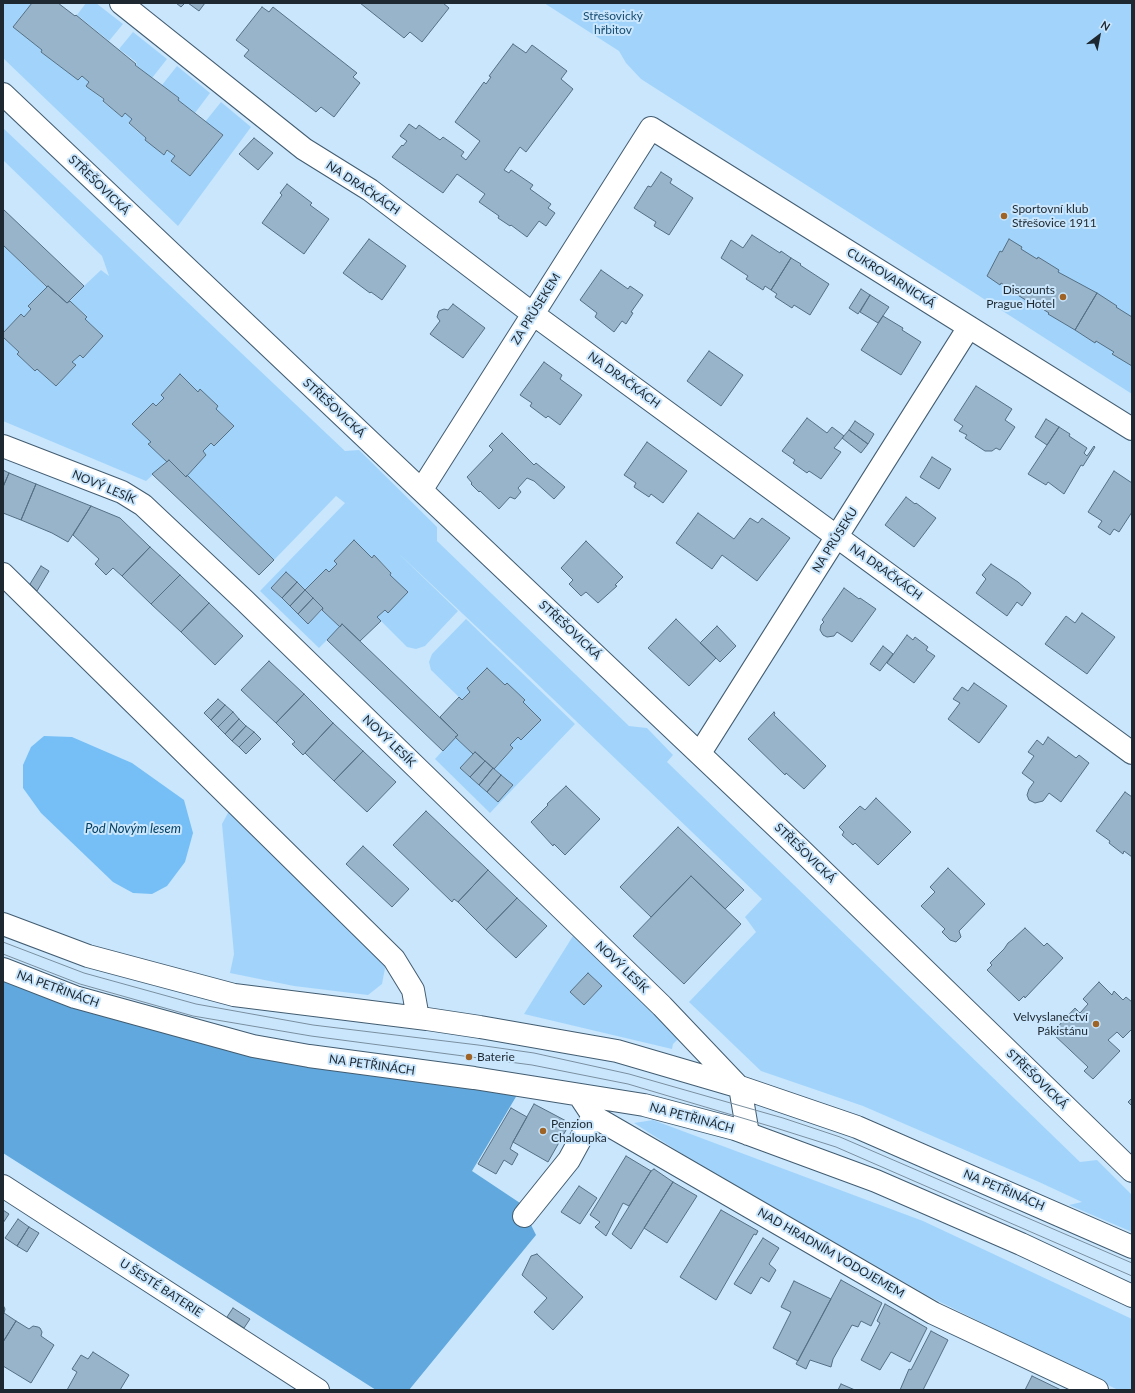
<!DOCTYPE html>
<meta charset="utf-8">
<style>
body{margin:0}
#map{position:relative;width:1135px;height:1393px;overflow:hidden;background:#c9e6fd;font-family:Lato,sans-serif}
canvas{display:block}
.frame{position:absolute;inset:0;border:4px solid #1d2831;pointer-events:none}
.north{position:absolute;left:1079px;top:16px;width:40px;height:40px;-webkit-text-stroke:3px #c9e6fd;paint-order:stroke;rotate:32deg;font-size:11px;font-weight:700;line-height:16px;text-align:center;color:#1d2831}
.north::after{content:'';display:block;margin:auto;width:14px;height:18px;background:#1d2831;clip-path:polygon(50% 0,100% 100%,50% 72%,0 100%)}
</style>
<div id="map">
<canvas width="1135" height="1393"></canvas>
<div class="frame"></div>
<div class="north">N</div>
</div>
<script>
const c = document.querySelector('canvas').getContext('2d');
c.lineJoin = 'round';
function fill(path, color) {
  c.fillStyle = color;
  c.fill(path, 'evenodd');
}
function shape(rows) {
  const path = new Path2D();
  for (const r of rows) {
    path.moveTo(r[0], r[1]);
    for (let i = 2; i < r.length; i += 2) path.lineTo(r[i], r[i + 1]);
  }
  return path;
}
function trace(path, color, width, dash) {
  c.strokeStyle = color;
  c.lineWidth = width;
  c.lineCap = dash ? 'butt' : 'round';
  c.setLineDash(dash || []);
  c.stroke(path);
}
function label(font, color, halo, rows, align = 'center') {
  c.font = font + ' Lato,sans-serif';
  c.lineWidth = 4;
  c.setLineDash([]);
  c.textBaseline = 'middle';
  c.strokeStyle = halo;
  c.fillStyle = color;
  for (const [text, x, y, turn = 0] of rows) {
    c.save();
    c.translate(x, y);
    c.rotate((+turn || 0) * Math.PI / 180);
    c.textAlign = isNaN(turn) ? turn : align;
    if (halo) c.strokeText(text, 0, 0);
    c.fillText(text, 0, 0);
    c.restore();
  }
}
const green = shape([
 [3,3,32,3,13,27,43,50,41,52,78,80,82,76,90,82,87,87,104,100,103,102,122,117,125,113,133,119,129,124,164,154,168,151,175,157,172,161,172,162,190,176,223,135,205,122,221,102,251,127,178,226,3,58],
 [86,3,96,3,123,24,109,41,77,15],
 [544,3,1132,3,1132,394,641,79,626,63,619,51],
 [133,32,167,59,152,78,136,65,137,64,136,62,119,49],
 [177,66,210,93,195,113,178,100,179,98,162,85],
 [3,128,345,451,359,450,437,527,437,541,629,726,647,728,673,755,667,762,1080,1162,1097,1160,1132,1195,1132,1232,1069,1205,1082,1202,1039,1182,863,1106,761,1071,689,1002,756,932,745,917,762,899,529,676,397,552,458,611,425,646,416,649,407,647,377,617,385,610,388,612,390,575,391,572,374,555,372,558,354,540,334,561,337,564,329,572,326,569,305,590,286,572,271,588,308,624,322,610,340,627,319,648,260,591,345,503,336,496,274,560,187,475,206,455,203,451,211,443,214,446,234,426,216,409,218,406,198,392,180,374,161,395,164,398,156,406,153,403,132,424,151,442,149,444,167,462,146,481,3,421,3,337,19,352,17,354,35,371,37,369,56,386,75,366,72,362,80,355,83,358,103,336,85,319,87,316,70,301,84,286,101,270,109,276,102,256,3,160],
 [3,245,47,288,28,306,31,309,24,317,21,314,3,333],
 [466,619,575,724,490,813,435,759,455,737,473,754,460,768,498,802,513,785,494,769,513,749,510,745,518,737,521,740,541,720,523,702,525,700,507,684,505,685,487,668,467,688,470,692,462,700,431,670,429,662,432,654],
 [229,811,386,963,382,984,368,995,294,986,230,973,234,954,222,824],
 [573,936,679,1038,673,1044,672,1049,524,1014],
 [588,973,602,986,584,1005,570,992],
 [653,1120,923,1221,1132,1319,1132,1390,1118,1390,930,1297,690,1159,634,1123]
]);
const forest = shape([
 [3,978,72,1008,295,1062,517,1095,472,1171,520,1203,536,1235,409,1390,376,1390,3,1153]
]);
const water = shape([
 [44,736,72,737,132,763,184,800,193,833,185,862,167,886,152,894,133,893,113,882,41,813,23,788,23,765,31,747]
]);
const building = shape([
 [32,3,58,3,75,16,76,15,136,64,135,65,179,98,178,100,223,135,190,176,171,161,175,156,167,150,164,155,145,140,146,138,129,123,132,119,125,113,122,117,103,101,104,99,87,87,86,86,89,82,82,76,78,80,41,52,42,50,13,27,32,3],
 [176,3,185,3,181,7,176,3],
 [188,3,205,3,199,11,188,3],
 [360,3,443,3,449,8,422,42,410,32,404,38,360,3],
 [262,7,269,12,273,7,357,73,353,77,360,83,334,117,321,107,316,112,244,56,249,50,236,40,262,7],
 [513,44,526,53,532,45,567,71,561,79,573,89,526,152,520,147,504,170,509,173,511,170,533,185,530,189,551,204,548,208,555,213,546,226,539,221,527,237,511,225,510,226,498,218,499,216,479,202,485,194,457,174,443,193,392,157,402,145,403,146,407,141,400,136,409,124,416,129,419,125,440,140,443,137,464,152,461,156,466,160,480,141,455,122,484,82,486,84,491,77,489,76,513,44],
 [254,138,273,153,258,170,239,154,254,138],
 [661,172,672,179,670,183,693,198,669,235,654,226,656,222,634,208,648,186,651,187,661,172],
 [287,184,312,203,310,205,329,219,304,254,262,223,282,195,280,193,287,184],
 [3,209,84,286,67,303,48,286,47,287,3,245,3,209],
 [752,235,780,253,781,251,791,258,771,290,765,286,763,290,746,279,748,276,721,258,731,240,743,248,752,235],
 [369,239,406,266,382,300,371,292,370,293,343,273,369,239],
 [1009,239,1022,247,1021,249,1037,259,1038,257,1059,270,1058,272,1097,293,1075,330,1048,314,1049,313,1038,306,1037,307,1016,294,1017,293,1001,283,1000,285,987,276,1000,251,1002,252,1009,239],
 [791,258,801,264,800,265,829,284,810,315,794,305,792,308,775,297,777,294,771,290,791,258],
 [601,270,628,289,630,286,643,295,631,312,633,313,626,324,622,321,614,332,595,317,597,313,580,300,601,270],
 [48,286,67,303,70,301,71,302,87,317,85,319,103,336,83,358,80,355,72,362,76,365,56,386,37,369,35,371,17,354,19,352,3,337,3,333,21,314,24,317,31,309,28,306,48,286],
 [861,289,870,295,858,314,849,308,861,289],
 [1097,293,1117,306,1116,307,1132,317,1132,366,1112,354,1114,352,1096,341,1095,343,1075,330,1097,293],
 [870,295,889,307,878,323,860,312,870,295],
 [453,304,485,328,463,358,430,334,440,321,437,317,439,311,444,309,448,310,453,304],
 [883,316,903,328,902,330,921,342,901,375,861,350,883,316],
 [709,351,743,375,721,406,687,381,709,351],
 [544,362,562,375,560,379,582,395,560,425,548,416,546,418,530,406,532,403,520,395,544,362],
 [180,374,198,392,200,389,218,406,216,409,234,426,214,446,211,443,203,451,206,455,186,477,169,460,167,462,148,444,151,442,132,424,153,403,156,406,164,398,161,395,180,374],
 [976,386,1012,409,1005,420,1015,427,1000,450,996,448,992,451,985,451,965,438,967,435,959,431,963,426,954,420,976,386],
 [807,418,827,433,832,427,844,436,834,448,841,452,821,479,809,471,807,473,793,463,795,460,782,451,807,418],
 [1046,419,1059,427,1047,445,1035,437,1046,419],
 [855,421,874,434,868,444,849,430,855,421],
 [1059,427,1070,434,1069,436,1087,448,1084,453,1087,456,1094,446,1095,447,1083,466,1081,465,1064,494,1048,482,1046,485,1028,474,1059,427],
 [849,430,868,444,861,453,842,438,849,430],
 [502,433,534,465,536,463,565,487,554,499,534,481,527,478,518,488,521,492,515,499,510,497,499,509,480,491,479,492,471,484,472,483,467,477,493,450,489,446,502,433],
 [647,442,687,471,663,503,651,494,649,497,634,487,636,483,624,475,647,442],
 [932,457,951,469,939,489,920,477,932,457],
 [169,460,186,477,187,475,274,560,259,575,152,474,169,460],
 [3,470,9,473,3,487,3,470],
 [1114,471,1132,483,1132,512,1119,532,1114,529,1110,535,1098,527,1102,521,1088,512,1114,471],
 [9,473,36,484,21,520,3,513,3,487,9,473],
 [36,484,91,506,68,542,52,533,21,520,36,484],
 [906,497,915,504,916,503,936,518,914,547,885,525,906,497],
 [91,506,120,518,150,547,122,576,113,568,106,575,95,564,99,559,73,535,91,506],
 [698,513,734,539,750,518,758,523,762,518,790,538,757,581,722,555,712,569,676,543,698,513],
 [354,540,372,558,374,555,391,573,390,575,408,592,388,613,385,610,377,617,381,621,360,641,342,624,340,627,322,610,323,608,305,590,326,569,329,572,337,564,334,561,354,540],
 [586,541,623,577,615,585,617,586,598,603,586,592,581,596,569,584,573,580,561,568,586,541],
 [150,547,180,575,151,604,122,576,150,547],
 [991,564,1018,582,1031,593,1022,606,1017,602,1007,616,976,593,986,579,982,575,991,564],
 [41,566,49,571,37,591,30,584,41,566],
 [286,572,297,582,282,598,271,588,286,572],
 [180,575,209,603,181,632,151,604,180,575],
 [297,582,305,590,290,606,282,598,297,582],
 [844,588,859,599,860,598,876,609,852,642,837,632,834,636,827,637,823,635,820,630,821,625,824,622,822,620,844,588],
 [305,590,313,598,298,614,290,606,305,590],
 [313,598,323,608,308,624,298,614,313,598],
 [209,603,243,636,215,665,181,632,209,603],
 [1082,613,1115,637,1087,674,1045,644,1066,616,1075,623,1082,613],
 [676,619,716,658,689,686,648,648,676,619],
 [342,624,458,735,443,751,327,640,342,624],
 [717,626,736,646,720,662,700,643,717,626],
 [907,635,913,640,915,637,928,647,926,650,935,656,914,683,887,663,907,635],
 [883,646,893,654,880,671,870,664,883,646],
 [269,661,304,694,276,723,241,690,269,661],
 [487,668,505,685,507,683,525,700,523,702,541,720,521,740,518,737,510,745,513,748,494,769,475,752,473,754,455,737,458,735,440,717,459,697,462,700,470,692,467,688,487,668],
 [974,683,1007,706,979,743,948,719,960,703,953,699,962,687,968,691,974,683],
 [304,694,333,723,303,755,292,744,295,742,276,723,304,694],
 [218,699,225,705,211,720,204,713,218,699],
 [225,705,233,712,218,727,211,720,225,705],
 [233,712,239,719,225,734,218,727,233,712],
 [774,712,775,713,774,715,826,766,804,789,786,773,785,775,748,739,774,712],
 [239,719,246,726,232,741,225,734,239,719],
 [333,723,363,751,334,781,305,753,333,723],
 [246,726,254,732,239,747,232,741,246,726],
 [254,732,261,739,246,754,239,747,254,732],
 [1048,737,1076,758,1079,755,1089,763,1061,802,1049,793,1043,801,1035,803,1029,800,1027,795,1029,789,1034,782,1022,773,1034,756,1028,752,1037,740,1043,745,1048,737],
 [363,751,396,782,367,812,334,781,363,751],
 [475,752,485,761,470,777,460,768,475,752],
 [485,761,493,768,479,785,470,777,485,761],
 [493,768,501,775,487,792,479,785,493,768],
 [501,775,513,785,498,802,487,792,501,775],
 [566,786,600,819,565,855,554,844,553,846,531,822,548,805,547,804,566,786],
 [1125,792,1132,797,1132,857,1124,851,1123,854,1109,843,1110,841,1096,831,1125,792],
 [876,798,911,832,878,865,855,843,853,845,842,835,844,832,839,827,860,806,865,810,876,798],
 [426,811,488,870,458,902,454,899,452,902,393,845,426,811],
 [678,827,744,890,725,909,691,876,651,917,620,887,678,827],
 [363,846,409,889,392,907,346,864,363,846],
 [948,868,985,904,959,931,961,937,956,942,950,940,942,932,945,929,921,906,935,892,930,887,948,868],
 [488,870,517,898,486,930,458,902,488,870],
 [691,876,741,924,684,984,633,936,691,876],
 [517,898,547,926,516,958,486,930,517,898],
 [1025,928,1044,946,1047,943,1063,958,1025,998,1024,996,1019,1001,987,970,992,965,990,963,1004,949,1008,943,1012,940,1025,928],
 [588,973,602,986,584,1005,570,992,588,973],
 [1099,982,1112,995,1114,991,1123,1000,1126,997,1132,1002,1132,1029,1123,1038,1117,1032,1108,1040,1120,1051,1093,1079,1084,1071,1088,1067,1052,1033,1075,1008,1080,1013,1088,1004,1083,999,1099,982],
 [1132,1098,1132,1106,1128,1102,1132,1098],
 [534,1104,570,1123,548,1162,513,1142,534,1104],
 [511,1108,527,1117,513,1142,510,1149,518,1154,512,1165,504,1160,496,1174,478,1164,511,1108],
 [626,1156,651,1171,629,1206,623,1203,606,1236,595,1227,600,1222,590,1215,626,1156],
 [654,1169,673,1182,631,1249,612,1234,651,1171,654,1169],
 [673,1182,697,1196,667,1243,644,1228,673,1182],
 [579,1186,597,1198,580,1224,561,1212,579,1186],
 [3,1210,9,1214,3,1223,3,1210],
 [721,1210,758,1231,756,1235,754,1234,716,1300,680,1277,721,1210],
 [18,1219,29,1227,17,1246,5,1238,18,1219],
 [29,1227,39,1233,27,1252,17,1246,29,1227],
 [763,1238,779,1248,769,1264,776,1270,769,1282,761,1277,751,1294,734,1284,763,1238],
 [537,1254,583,1297,553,1330,534,1312,547,1298,522,1275,531,1256,537,1254],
 [841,1280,882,1303,871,1326,861,1321,858,1327,852,1325,833,1359,831,1367,810,1360,806,1369,796,1364,841,1280],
 [794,1281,831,1299,798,1361,773,1348,791,1312,781,1307,794,1281],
 [885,1304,927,1328,910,1362,891,1352,880,1370,861,1360,880,1323,877,1321,885,1304],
 [3,1305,5,1309,4,1313,16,1321,3,1342,3,1305],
 [233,1308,250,1319,244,1328,227,1317,233,1308],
 [16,1321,29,1329,33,1326,38,1327,40,1328,42,1332,41,1336,54,1345,31,1383,3,1366,3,1342,16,1321],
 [931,1331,948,1340,923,1390,900,1390,909,1369,911,1370,931,1331],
 [93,1352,129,1375,120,1390,67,1390,77,1372,72,1369,81,1355,88,1359,93,1352],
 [1032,1376,1061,1390,1025,1390,1032,1376],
 [841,1384,855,1390,838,1390,841,1384]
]);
const minor = shape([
 [121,3,304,149,370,190,533,314,1132,753],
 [3,94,799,848,1132,1171],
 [3,446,122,492,143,505,244,600,662,1006,739,1087],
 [422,489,651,128,1132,429],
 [3,574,394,959,413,990,418,1018],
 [700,753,969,327],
 [3,924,88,956,234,995,427,1019,480,1027,617,1051,740,1087,857,1127,1132,1247],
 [3,969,75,997,253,1046,309,1056,474,1078,644,1105,735,1129,876,1181,1021,1244,1132,1296],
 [740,1087,748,1134],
 [579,1095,593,1116,933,1313,1097,1390],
 [3,1186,318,1390],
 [524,1216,569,1160,593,1116]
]);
const tram = shape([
 [3,942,84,973,196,1004,313,1025,478,1045,534,1053,629,1074,783,1118,840,1137,1132,1263],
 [3,954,80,984,193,1016,311,1036,532,1065,628,1084,776,1128,836,1147,1132,1276]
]);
const markers = [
 [1004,216,4,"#a06326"],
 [1063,297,4,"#a06326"],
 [1096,1024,4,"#a06326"],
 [469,1057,4,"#a06326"],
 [543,1131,4,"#a06326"]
];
const parkNames = [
 ["Střešovický",613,16],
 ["hřbitov",613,30]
];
const streetNames = [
 ["STŘEŠOVICKÁ",99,185,44],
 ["NA DRAČKÁCH",363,188,34],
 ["CUKROVARNICKÁ",891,278,32],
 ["ZA PRŮSEKEM",536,309,-58],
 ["NA DRAČKÁCH",624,380,36],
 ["STŘEŠOVICKÁ",334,408,43],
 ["NOVÝ LESÍK",104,487,23],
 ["NA PRŮSEKU",835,540,-58],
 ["NA DRAČKÁCH",886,572,36],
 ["STŘEŠOVICKÁ",570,630,43],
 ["NOVÝ LESÍK",389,741,44],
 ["STŘEŠOVICKÁ",805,853,44],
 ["NOVÝ LESÍK",622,967,44],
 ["NA PETŘINÁCH",58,989,20],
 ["NA PETŘINÁCH",372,1065,8],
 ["STŘEŠOVICKÁ",1037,1079,44],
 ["NA PETŘINÁCH",692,1118,15],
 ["NA PETŘINÁCH",1004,1190,23],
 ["NAD HRADNÍM VODOJEMEM",831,1253,30],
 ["U ŠESTÉ BATERIE",161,1288,33]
];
const poiNames = [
 ["Sportovní klub",1012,209],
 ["Střešovice 1911",1012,223],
 ["Discounts",1055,290,"right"],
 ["Prague Hotel",1055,304,"right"],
 ["Velvyslanectví",1088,1017,"right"],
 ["Pákistánu",1088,1031,"right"],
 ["Baterie",477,1057],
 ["Penzion",551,1124],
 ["Chaloupka",551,1138]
];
const waterNames = [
 ["Pod Novým lesem",133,829]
];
fill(green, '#a2d4fb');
fill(forest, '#60a8dd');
fill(water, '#76bff6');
fill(building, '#97b4ca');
trace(building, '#556f84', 1);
trace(minor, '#425c70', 24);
trace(minor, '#fff', 22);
trace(tram, '#7a8f9f', 1);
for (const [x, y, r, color] of markers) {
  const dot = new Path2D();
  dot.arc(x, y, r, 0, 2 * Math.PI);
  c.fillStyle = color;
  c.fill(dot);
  trace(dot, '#c9e6fd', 1.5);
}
label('12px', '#174d71', '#c9e6fd', parkNames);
label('12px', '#1d2831', '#c9e6fd', streetNames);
label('12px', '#1d2831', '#c9e6fd', poiNames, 'left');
label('italic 13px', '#044063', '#c9e6fd', waterNames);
</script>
